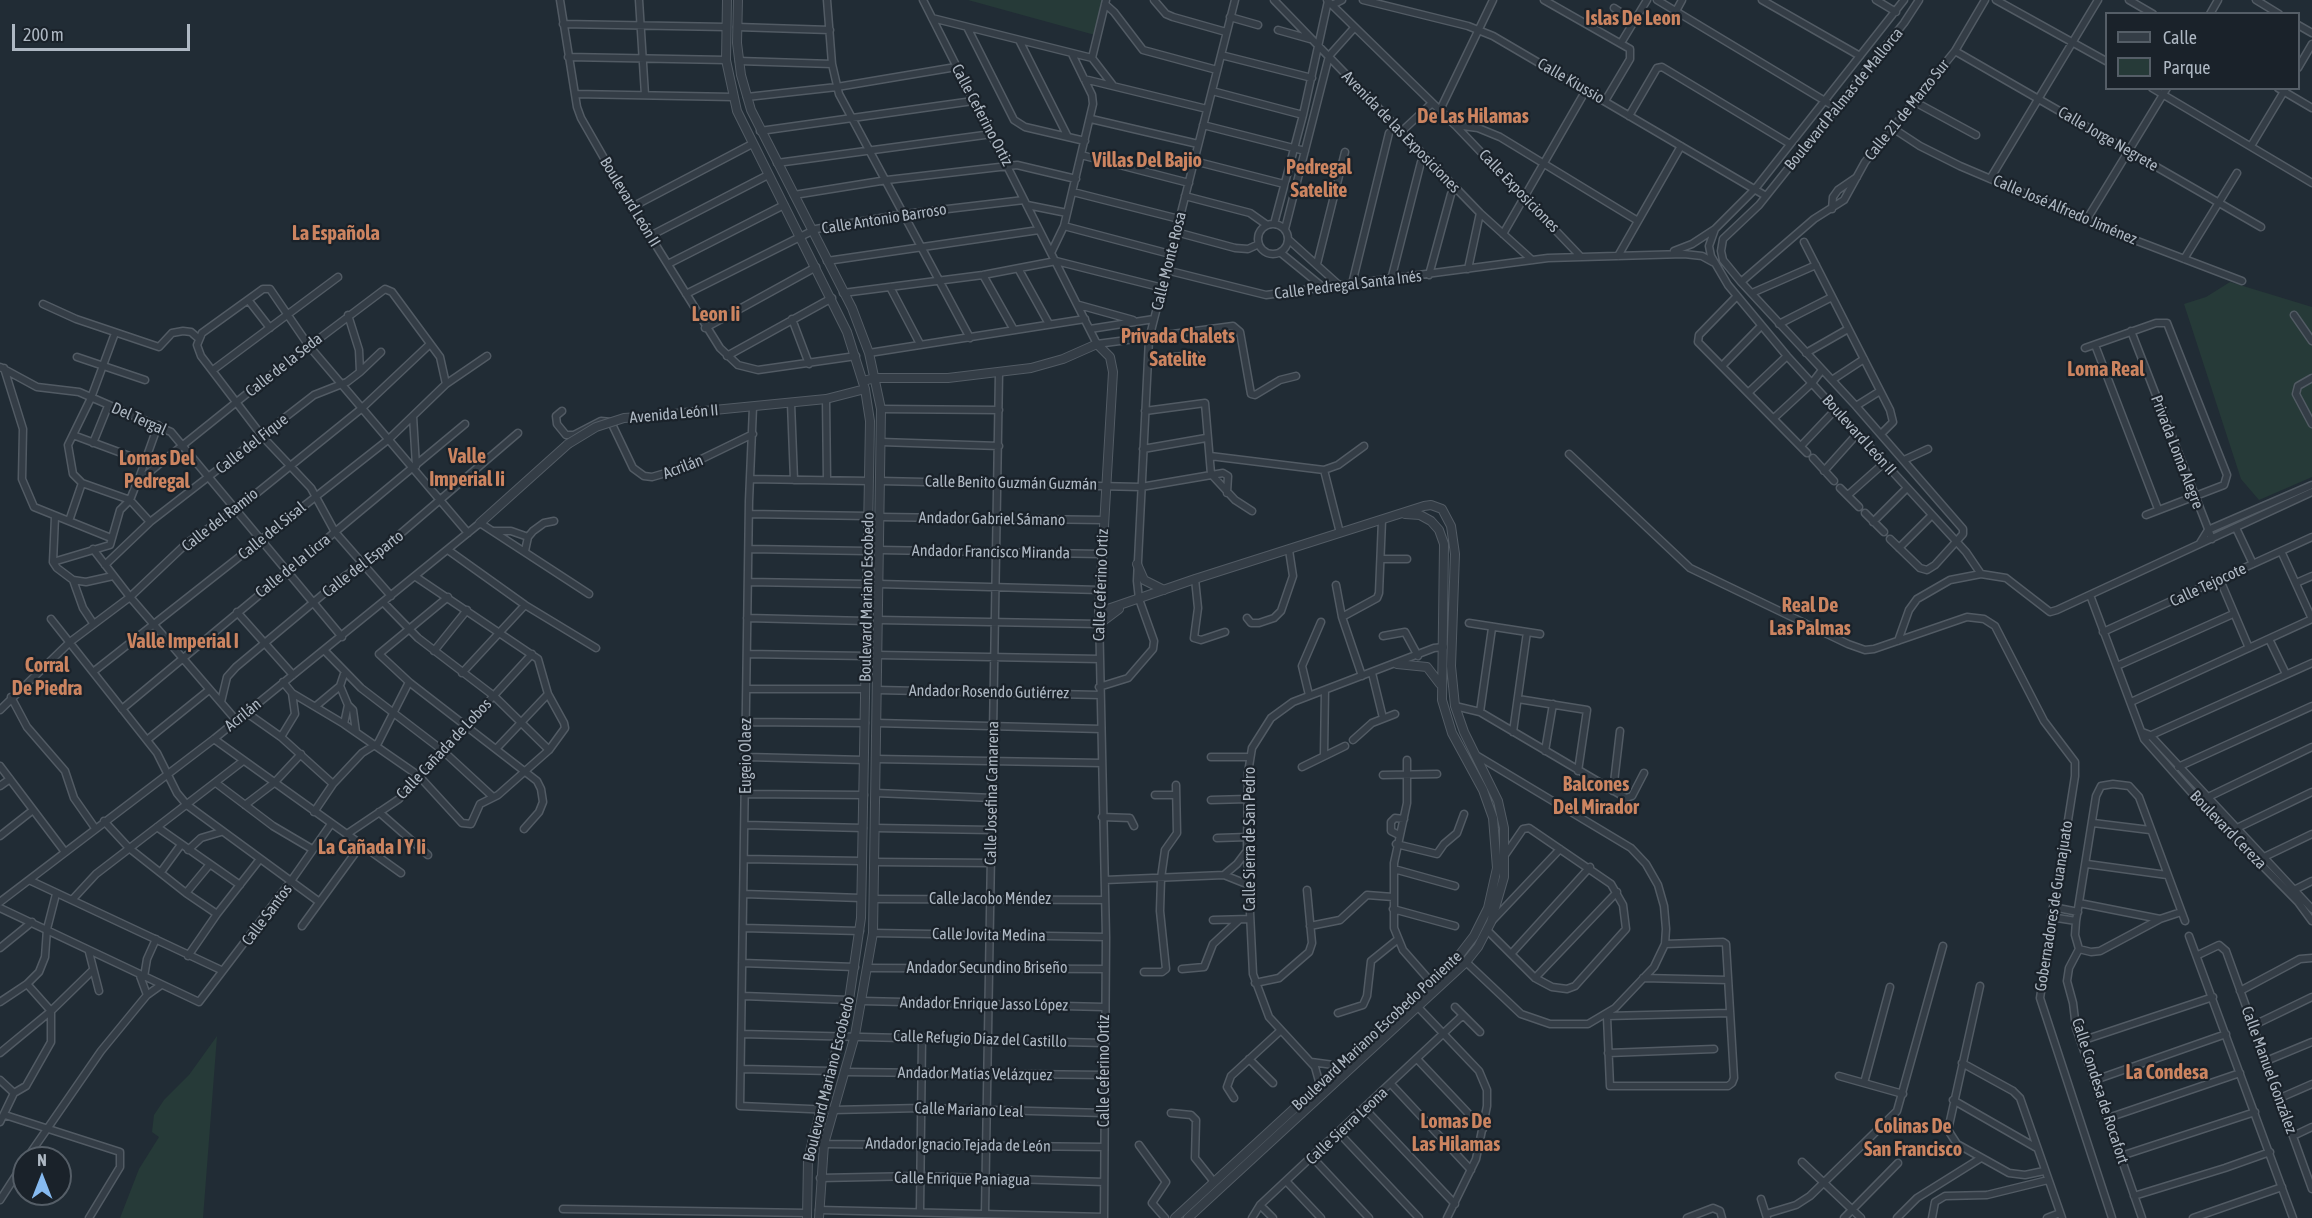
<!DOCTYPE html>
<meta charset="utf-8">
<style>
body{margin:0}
#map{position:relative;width:2312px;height:1218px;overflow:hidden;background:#212c35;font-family:"Asap Condensed",sans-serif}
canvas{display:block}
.legend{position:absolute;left:2105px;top:12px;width:195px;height:78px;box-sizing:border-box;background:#1a222a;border:2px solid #555e67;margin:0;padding:8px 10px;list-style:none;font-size:18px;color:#aeb8c3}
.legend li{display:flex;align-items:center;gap:12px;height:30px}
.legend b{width:30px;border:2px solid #555e67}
.north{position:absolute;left:12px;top:1146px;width:60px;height:60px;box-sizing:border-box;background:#1a222a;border:2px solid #555e67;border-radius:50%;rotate:0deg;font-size:16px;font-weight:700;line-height:24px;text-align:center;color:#aeb8c3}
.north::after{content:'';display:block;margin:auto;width:21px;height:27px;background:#86baf0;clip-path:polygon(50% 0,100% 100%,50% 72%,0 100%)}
.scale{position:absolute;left:12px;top:24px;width:178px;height:27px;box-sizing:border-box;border:3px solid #aeb8c3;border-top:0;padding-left:8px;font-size:18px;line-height:21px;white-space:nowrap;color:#aeb8c3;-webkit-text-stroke:4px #1a222a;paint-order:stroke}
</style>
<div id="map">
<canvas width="2312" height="1218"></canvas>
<ul class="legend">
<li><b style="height:8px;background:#343d46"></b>Calle</li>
<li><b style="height:16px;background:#263a38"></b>Parque</li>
</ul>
<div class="north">N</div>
<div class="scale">200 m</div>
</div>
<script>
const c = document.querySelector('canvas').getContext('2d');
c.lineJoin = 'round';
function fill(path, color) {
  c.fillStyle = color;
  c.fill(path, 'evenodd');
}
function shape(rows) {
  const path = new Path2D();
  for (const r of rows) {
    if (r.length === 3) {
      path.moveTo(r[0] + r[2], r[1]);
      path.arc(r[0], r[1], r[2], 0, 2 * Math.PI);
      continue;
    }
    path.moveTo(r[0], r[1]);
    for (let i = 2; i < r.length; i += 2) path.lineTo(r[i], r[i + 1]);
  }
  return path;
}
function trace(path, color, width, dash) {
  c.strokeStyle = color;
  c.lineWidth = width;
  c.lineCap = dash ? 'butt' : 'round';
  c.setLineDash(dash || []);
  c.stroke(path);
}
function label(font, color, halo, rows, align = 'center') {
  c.font = font + ' "Asap Condensed",sans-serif';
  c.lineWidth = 4.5;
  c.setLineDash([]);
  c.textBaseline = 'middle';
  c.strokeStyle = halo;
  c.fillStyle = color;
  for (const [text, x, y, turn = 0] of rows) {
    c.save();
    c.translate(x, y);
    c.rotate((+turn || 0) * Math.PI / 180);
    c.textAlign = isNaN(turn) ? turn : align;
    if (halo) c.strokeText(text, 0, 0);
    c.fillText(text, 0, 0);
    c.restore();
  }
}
const green = shape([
 [968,0,1103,0,1095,35],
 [2230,282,2312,307,2312,477,2259,500,2241,479,2184,304,2206,297],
 [217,1036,203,1218,120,1218,139,1169,159,1137,152,1132,154,1115,164,1100,189,1075]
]);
const minor = shape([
 [560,0,577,107,581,118,632,207,720,348,738,365,758,370,856,356],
 [639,0,645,95],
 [827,0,832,64,839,94,970,338],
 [923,0,1097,344,1233,326,1240,332,1251,394,1255,395,1280,380,1296,376],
 [1154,0,1166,14,1173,17,1226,32],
 [1274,0,1480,213,1532,260],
 [1327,0,1455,125,1581,257],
 [1363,0,1468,26,1493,36,1766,196],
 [1544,0,1630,49,1630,59,1605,101],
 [1657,0,1835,107],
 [1762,0,1860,56],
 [1876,0,1896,12],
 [1996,0,2106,61],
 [2129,0,2153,14],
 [2256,0,2279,14],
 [1105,4,1114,12,1143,50,1217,70],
 [1332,5,1342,0],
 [1614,8,1634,21],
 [1676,11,1682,0],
 [2210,14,2218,0],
 [1230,17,1258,25],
 [932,18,1092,58],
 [563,24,726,27],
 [2298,25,2312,33],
 [737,27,830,30],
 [968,29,1014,120,1025,127,1085,141],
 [1278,30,1310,39],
 [1020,42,1068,137],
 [1621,43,1647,0],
 [1955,51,2261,227],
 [1221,55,1312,78],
 [568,57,726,60],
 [1092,58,1106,0],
 [1092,58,1112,84],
 [739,61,832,64],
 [2298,68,2312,44],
 [1084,79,1207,109],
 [2152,88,2312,183],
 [2278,88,2312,108],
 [1212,91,1303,115],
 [575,94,733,97],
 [747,97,837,87,956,67],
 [1915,102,1976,135],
 [1440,110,1493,0],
 [1629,116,1657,68,1662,67,1790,144],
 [1091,119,1198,144],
 [1203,125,1305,151],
 [1455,125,1478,128,1500,137,1638,221],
 [1894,129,1920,146,1960,166,2132,239,2242,281],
 [760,131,973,101],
 [1401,132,1432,103],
 [2251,146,2286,88],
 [1081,155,1189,183],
 [1194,161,1284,184],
 [777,163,992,134],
 [1990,179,2098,0],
 [1073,192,1179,219],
 [794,195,887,180,1017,165,1076,179],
 [1185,196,1250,213,1267,225],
 [1027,205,1067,213],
 [632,207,752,144],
 [1832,209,1833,197,1838,190,1857,177],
 [2087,219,2167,88],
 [1273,239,15],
 [1274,224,1303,115,1328,1],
 [1064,226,1170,254],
 [1285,229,1329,56,1354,28],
 [1715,229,1709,246,1711,256,1728,285,1787,356,1966,552,1981,574],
 [1176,232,1235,248,1248,249,1259,244],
 [1503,234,1586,90],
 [650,236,768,175],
 [1289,240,1340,286],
 [1804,242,1890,410,1893,422,1881,434],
 [1674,251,1692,244,1715,229,1755,189,1904,0],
 [1051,253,1064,226,1093,104,1092,95,1072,54],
 [1281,253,1324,288],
 [1618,256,1681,146],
 [2184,259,2237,173],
 [827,261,1039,230],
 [668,264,784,205],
 [1317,264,1345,152],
 [1468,269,1480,213],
 [1019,270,1049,324],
 [1166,270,1266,295,1548,258,1684,254,1702,256,1713,262],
 [983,275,1014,330],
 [1429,275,1451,194],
 [1391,280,1421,162],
 [1741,282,1814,219,1844,200,1865,162,1955,51,1985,0],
 [1352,284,1389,133],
 [890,287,920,344],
 [843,293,983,275,1056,261,1163,288],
 [1752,293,1816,265],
 [686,294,816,229,905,214,1024,200],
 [1737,296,1699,335,1698,342,1807,453],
 [249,301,270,328],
 [43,304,76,319,159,347,172,333,183,331,191,332,198,338],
 [1079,305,1133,320],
 [2294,315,2312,341],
 [792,319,809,364],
 [1779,324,1832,297],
 [705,328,816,267],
 [1090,329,1154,319],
 [2131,331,2212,539],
 [2095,345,2158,509],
 [2085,348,2156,323,2167,323,2227,475,2224,485,2146,515],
 [869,353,1085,319],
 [1806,353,1848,329],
 [727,356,832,298],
 [77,357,145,380],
 [1148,359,1196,355],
 [1722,366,1761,326],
 [0,367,37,387,79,392,171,432,342,637],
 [4,368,23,429,22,479,34,507,111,538],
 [213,370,338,277],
 [360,372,381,352],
 [2312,378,2298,386,2296,394,2312,424],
 [1832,380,1864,359],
 [1749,392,1787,356],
 [826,399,827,480],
 [791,403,794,480],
 [1856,406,1880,391],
 [753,407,749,501,740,1106,833,1110,921,1108,1104,1113],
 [881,409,999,410],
 [562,411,556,416,557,424,566,435,574,435,601,421,611,422,633,468,644,476,652,477,683,468,753,434],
 [1145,411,1205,403,1211,474,1235,500,1252,511],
 [413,416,416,466],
 [1774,418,1812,383,1822,370],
 [73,435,143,461],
 [881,442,999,446],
 [93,443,108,406],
 [1801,446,1836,409],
 [1143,449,1206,438],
 [1569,454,1690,568,1848,644,1865,650,1874,649,1967,617,1984,619,1995,626,2044,721,2075,762,2075,776,2040,998,2112,1218],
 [1210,456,1324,470],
 [1813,458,1834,481],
 [1904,460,1928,449],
 [1824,471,1858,433],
 [750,479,869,481],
 [138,481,158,425],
 [881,481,1141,487,1223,473,1228,476,1227,493],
 [82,483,130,500,150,522],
 [1840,488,1859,507],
 [1848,495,1884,463],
 [1865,513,1884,532],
 [749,514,868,516],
 [55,517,53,562,57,568,73,580,86,582,113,576],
 [880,517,1103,520],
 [69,521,82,483,73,474,68,445,91,398,115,333],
 [1873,522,1907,488],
 [2236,528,2253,564],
 [494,531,511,531,528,537],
 [1340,533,1324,470,1338,465,1364,446],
 [1890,539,1920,568,1927,570,1935,565,1963,534,1963,529,1856,406,1741,282,1723,260,1721,251,1723,239,1759,205,1904,23,1919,0],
 [2200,543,2208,530,2312,485],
 [1899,548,1932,515],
 [93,549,130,597,236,720],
 [750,549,867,551],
 [448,550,525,605,596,648],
 [880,550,1101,554],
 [525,551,528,537,533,531,544,523,554,521],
 [2281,551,2312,619],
 [1381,559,1407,559],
 [53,562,110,545,120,510,130,500,137,482,259,384,385,289,392,292,440,357,446,384],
 [105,565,150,522,314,395,347,382,360,372,359,350,348,315],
 [1195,579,1198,608,1194,638,1201,640,1225,632],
 [73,580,83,608,93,623],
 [2220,580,2249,648],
 [748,582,866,584],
 [2296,583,2312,576],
 [879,584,1100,590],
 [1336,585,1342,617],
 [2090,595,2144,739,2199,801,2298,902,2312,921],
 [391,596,335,532,311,488,262,436,201,356,197,345,202,333,263,289,270,289,309,346,468,533],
 [448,597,379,654,409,682,537,781,541,789,543,802,539,812,524,829],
 [383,602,418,638,494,696,549,750],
 [237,612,293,675],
 [1099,612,1106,937,1104,1218],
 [747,618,866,621],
 [1247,618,1251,623,1259,623,1274,618,1281,611,1293,576,1289,550],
 [51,619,157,753,177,793,187,805,318,901],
 [879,620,1099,624],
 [1469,623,1540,634],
 [2103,632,2312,537],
 [1383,636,1405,632,1418,656],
 [2269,639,2286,674],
 [1898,641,1909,610,1917,599,1950,580,1981,574,2006,578,2050,612,2057,610,2312,492],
 [324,650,361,688,442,750,493,797],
 [434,651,467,610],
 [747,654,866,656],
 [878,655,1100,659],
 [2117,666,2233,614],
 [93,672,389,439,446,384,487,356],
 [462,673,525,605],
 [1372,673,1383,718],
 [344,674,340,686,348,705,344,724],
 [1362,676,1342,617,1377,598,1379,593,1382,520],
 [283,682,292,693,344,724,419,776,462,823,471,824,480,804,498,795,549,750,565,728,564,723,548,694,538,659,416,577],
 [1099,687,1128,678,1153,649,1154,641,1139,599,1137,581,1149,339,1235,0],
 [747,689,865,689],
 [877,690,1100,695],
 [1309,695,1302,666,1321,622],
 [11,697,27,727,65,771,74,798,95,828],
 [1518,699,1587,710,1578,771],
 [221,702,227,677,236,667,345,576,371,559,518,433],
 [2131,702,2312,619],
 [348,705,353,710,356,732],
 [316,706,340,686],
 [1455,706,1480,712,1626,798,1632,796,1644,773],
 [122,709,465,424],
 [0,710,70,642,130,597,187,543,237,509,361,409,430,344],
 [1480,712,1492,628],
 [247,713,281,737,333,784],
 [746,722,865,723],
 [877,723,1101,729],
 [1513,732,1527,632],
 [2142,732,2150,735,2312,909],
 [281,737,295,714,292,693],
 [2147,737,2312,663],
 [214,739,401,873],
 [147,740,209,690],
 [1353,740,1372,723,1395,714],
 [496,749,548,694],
 [1545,751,1553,704],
 [1324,755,1325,690],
 [747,757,864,760],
 [1211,757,1250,757],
 [876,759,1102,763],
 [1407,760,1407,803,1394,863,1394,928,1403,950,1431,982],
 [0,766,65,852],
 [1302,767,1345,746],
 [2178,767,2312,706],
 [1383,775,1437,774],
 [216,783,273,826,312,849],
 [0,786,10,779],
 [1613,791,1620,731],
 [876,793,993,798],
 [746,794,864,795],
 [1155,795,1176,795],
 [2204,799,2312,747],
 [1211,800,1248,799],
 [245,805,274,783,301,754],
 [314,812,333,784,362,753,378,743,409,682],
 [379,812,428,855],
 [1102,817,1130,818,1134,826],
 [104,821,129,848,186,893,217,914],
 [2093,823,2150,830],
 [746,825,863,828],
 [157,827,240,885],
 [875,828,992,830],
 [2237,828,2312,792],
 [347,834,399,799,532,654],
 [1399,835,1391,831,1391,822,1395,818,1404,819],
 [0,836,33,810],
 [1217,838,1248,837],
 [1396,844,1437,854,1444,844,1457,833,1464,814],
 [188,850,201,838,221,832],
 [2262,858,2312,834],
 [745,859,862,861],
 [875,862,991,863],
 [2087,864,2167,875],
 [1394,869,1455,886],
 [161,872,180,846],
 [1224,875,1237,864,1246,852],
 [29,880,221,970],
 [1105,880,1224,875,1249,885],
 [2294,890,2312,881],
 [186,893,210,864],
 [744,894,861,898],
 [874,899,1105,900],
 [72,900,96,874,243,761],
 [0,902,214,739,480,523,589,594],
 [2079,903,2160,919],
 [2053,907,2078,912],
 [0,908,199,1002,291,881,331,824],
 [1393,909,1455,926],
 [2051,917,2076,921],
 [1213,920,1250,919],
 [1491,922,1560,849],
 [302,926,361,845],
 [1310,926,1340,920,1367,895,1393,897],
 [743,928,860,931],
 [1487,930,1535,978,1552,987,1567,989,1575,986,1626,929,1623,905,1611,884,1529,828,1523,829,1505,855],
 [873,933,1106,937],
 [2189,936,2293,1218],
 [0,948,32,922],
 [2079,949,2091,952,2100,951,2160,919,2181,912],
 [89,952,99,991],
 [1511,954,1590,867],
 [2198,955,2219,945,2226,951,2312,1189],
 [188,956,217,914,260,859],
 [1466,962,1521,1014,1550,1024,1588,1024,1615,1008,1654,967,1665,944,1666,929,1664,906,1658,885,1646,864,1631,848,1476,755],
 [742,963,855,967],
 [869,968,1105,969],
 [1182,969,1204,967,1213,944,1239,920],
 [1144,972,1162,972,1166,969,1160,911,1161,878,1165,850,1177,833,1176,785],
 [140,976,147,995],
 [144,977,147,959,156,939],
 [1535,978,1617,892],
 [1643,978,1728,980],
 [1255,983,1279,978,1309,952,1312,943,1307,890],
 [1980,986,1948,1130,1957,1144,2009,1173,2025,1175,2044,1171],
 [2240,991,2300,959,2312,958],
 [743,996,849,1000],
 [863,1001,1104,1007],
 [0,1002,27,984,39,972,45,957,47,929,56,894],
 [1416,1005,1479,1071,1487,1090,1487,1106,1476,1159,1447,1218],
 [1455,1007,1480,1032],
 [1338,1013,1363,1005,1367,996,1371,961,1397,940],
 [1606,1016,1729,1013],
 [1607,1017,1610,1086,1728,1086,1732,1083,1734,1078,1726,944,1723,942,1665,944],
 [2252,1026,2312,997],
 [741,1034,1104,1043],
 [2081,1041,2213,997],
 [0,1053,51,1011,93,970],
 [1608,1053,1714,1049],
 [1249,1059,1273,1083],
 [1418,1060,1483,1129],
 [2266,1061,2312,1042],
 [1311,1062,1341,1066],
 [1962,1063,2013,1091,2020,1098,2062,1218],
 [741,1069,832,1071],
 [846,1072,1105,1075],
 [1839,1076,1903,1094],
 [0,1080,14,1093,0,1122],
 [2095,1080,2226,1034],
 [1864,1083,1890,987],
 [1391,1084,1471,1170],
 [1320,1085,1315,1067,1269,1017,1253,974,1247,851,1248,773,1252,748,1271,718,1293,702,1434,648,1444,647],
 [14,1093,26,1086,51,1042,51,1011,27,984],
 [1234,1098,1227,1087,1231,1076,1280,1031],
 [2280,1098,2312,1084],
 [1953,1100,2035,1147],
 [1365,1109,1455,1204],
 [1171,1113,1191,1115,1196,1120,1195,1158,1214,1182],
 [5,1115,120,1152,120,1167,89,1218],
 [2108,1118,2240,1073],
 [1339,1133,1419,1218],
 [2293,1136,2312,1127],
 [812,1141,824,1144,1104,1147],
 [1139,1145,1166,1182,1152,1203,1165,1218],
 [2121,1156,2255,1112],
 [27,1158,101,1051,147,995,161,985],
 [1313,1158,1369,1218],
 [1802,1162,1861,1218],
 [820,1178,919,1176,1104,1182],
 [1287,1182,1321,1218],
 [2134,1196,2225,1168,2270,1152],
 [1761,1199,1767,1218],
 [0,1200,24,1163],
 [1260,1205,1273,1218],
 [563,1209,807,1213],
 [819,1210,1104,1217],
 [920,1211,922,1037],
 [985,1213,999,373],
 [1766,1214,1796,1205,1810,1196,1897,1111,1943,946],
 [1252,1218,1260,1205,1463,1015],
 [1687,1218,1713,1208,1720,1211,1722,1218],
 [1844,1218,1898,1163],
 [1897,1218,1917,1198,1981,1158],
 [1932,1218,1935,1202,1945,1196,1987,1195,2048,1180],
 [2047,1218,2060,1213],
 [2142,1218,2076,1028,2073,1003,2067,981,2069,968,2079,949,2075,935,2076,921,2096,796,2101,786,2113,784,2129,786,2139,797,2185,921],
 [2193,1218,2282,1187]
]);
const tertiary = shape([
 [727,0,726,60,737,111,847,332,865,389,870,421,861,918,849,1000,808,1159,807,1218],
 [738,0,737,43,741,75,751,110,852,308,869,353,881,409,873,933,855,1035,824,1144,819,1218],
 [863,381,875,378,948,378,1031,368,1063,359,1097,344,1110,357,1113,372,1099,612,1195,579,1424,506,1431,505,1442,509,1451,526,1455,554,1451,666,1455,706,1464,732,1498,801,1504,828,1504,877,1491,922,1478,947,1466,962,1188,1218],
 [653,416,826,399,865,389],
 [480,523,568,444],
 [1137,564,1144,580,1164,590],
 [1099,624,1119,609],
 [1397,664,1427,667,1440,684],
 [1175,1218,1454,962,1474,936,1488,908,1497,868,1493,818,1483,790,1452,733,1442,700,1444,544,1439,530,1431,521,1420,515,1405,514]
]);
const tertiaryBridge = shape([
 [568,444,596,427,624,418,653,416]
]);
const streetNames = [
 ["Calle Kiussio",1571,81,30],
 ["Boulevard Palmas de Mallorca",1844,99,-51],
 ["Calle 21 de Marzo Sur",1907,110,-51],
 ["Calle Ceferino Ortiz",982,115,62],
 ["Avenida de las Exposiciones",1401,132,46],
 ["Calle Jorge Negrete",2108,139,30],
 ["Calle Exposiciones",1519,191,46],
 ["Boulevard León II",630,202,59],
 ["Calle José Alfredo Jiménez",2065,210,23],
 ["Calle Antonio Barroso",884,219,-9],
 ["Calle Monte Rosa",1169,261,-76],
 ["Calle Pedregal Santa Inés",1348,285,-7],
 ["Calle de la Seda",284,365,-38],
 ["Avenida León II",674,414,-5],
 ["Del Tergal",139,419,24],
 ["Boulevard León II",1859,435,48],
 ["Calle del Fique",252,444,-38],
 ["Privada Loma Alegre",2177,452,69],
 ["Acrilán",683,467,-21],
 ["Calle Benito Guzmán Guzmán",1011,483,1],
 ["Andador Gabriel Sámano",992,519,1],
 ["Calle del Ramio",220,520,-38],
 ["Calle del Sisal",272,531,-39],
 ["Andador Francisco Miranda",991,552,1],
 ["Calle del Esparto",363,564,-38],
 ["Calle de la Licra",293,566,-39],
 ["Calle Ceferino Ortiz",1101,585,-88],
 ["Calle Tejocote",2208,585,-25],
 ["Boulevard Mariano Escobedo",867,597,-89],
 ["Andador Rosendo Gutiérrez",989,692,1],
 ["Acrilán",243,715,-39],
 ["Calle Cañada de Lobos",444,749,-47],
 ["Eugeio Olaez",746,756,-90],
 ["Calle Josefina Camarena",992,793,-89],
 ["Boulevard Cereza",2228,830,46],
 ["Calle Sierra de San Pedro",1250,839,-90],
 ["Calle Jacobo Méndez",990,899],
 ["Gobernadores de Guanajuato",2054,906,-81],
 ["Calle Santos",267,915,-53],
 ["Calle Jovita Medina",989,935,1],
 ["Andador Secundino Briseño",987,968],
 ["Andador Enrique Jasso López",984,1004,1],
 ["Boulevard Mariano Escobedo Poniente",1377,1031,-43],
 ["Calle Refugio Díaz del Castillo",980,1039,2],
 ["Calle Manuel González",2269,1070,70],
 ["Calle Ceferino Ortiz",1104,1071,-90],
 ["Andador Matías Velázquez",975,1074,1],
 ["Boulevard Mariano Escobedo",829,1079,-76],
 ["Calle Condesa de Rocafort",2100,1091,72],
 ["Calle Mariano Leal",969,1110,2],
 ["Calle Sierra Leona",1347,1126,-43],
 ["Andador Ignacio Tejada de León",958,1145,1],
 ["Calle Enrique Paniagua",962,1179,1]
];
const quarterNames = [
 ["Islas De Leon",1633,19],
 ["De Las Hilamas",1473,117],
 ["Villas Del Bajio",1147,161],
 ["Pedregal",1319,168],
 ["Satelite",1319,191],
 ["La Española",336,234],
 ["Leon Ii",716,315],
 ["Privada Chalets",1178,337],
 ["Satelite",1178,360],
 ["Loma Real",2106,370],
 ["Valle",467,457],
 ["Imperial Ii",467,480],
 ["Lomas Del",157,459],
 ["Pedregal",157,482],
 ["Real De",1810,606],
 ["Las Palmas",1810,629],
 ["Valle Imperial I",183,642],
 ["Corral",47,666],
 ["De Piedra",47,689],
 ["Balcones",1596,785],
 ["Del Mirador",1596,808],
 ["La Cañada I Y Ii",372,848],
 ["La Condesa",2167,1073],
 ["Lomas De",1456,1122],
 ["Las Hilamas",1456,1145],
 ["Colinas De",1913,1127],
 ["San Francisco",1913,1150]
];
fill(green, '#263a38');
trace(minor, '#525b64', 9);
trace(tertiary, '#525b64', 10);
trace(minor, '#343d46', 6);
trace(tertiary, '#343d46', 8);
trace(tertiaryBridge, '#525b64', 10, []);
trace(tertiaryBridge, '#343d46', 8);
label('16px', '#aeb8c3', '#1a222a', streetNames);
label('bold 20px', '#cc8460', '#1a222a', quarterNames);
</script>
